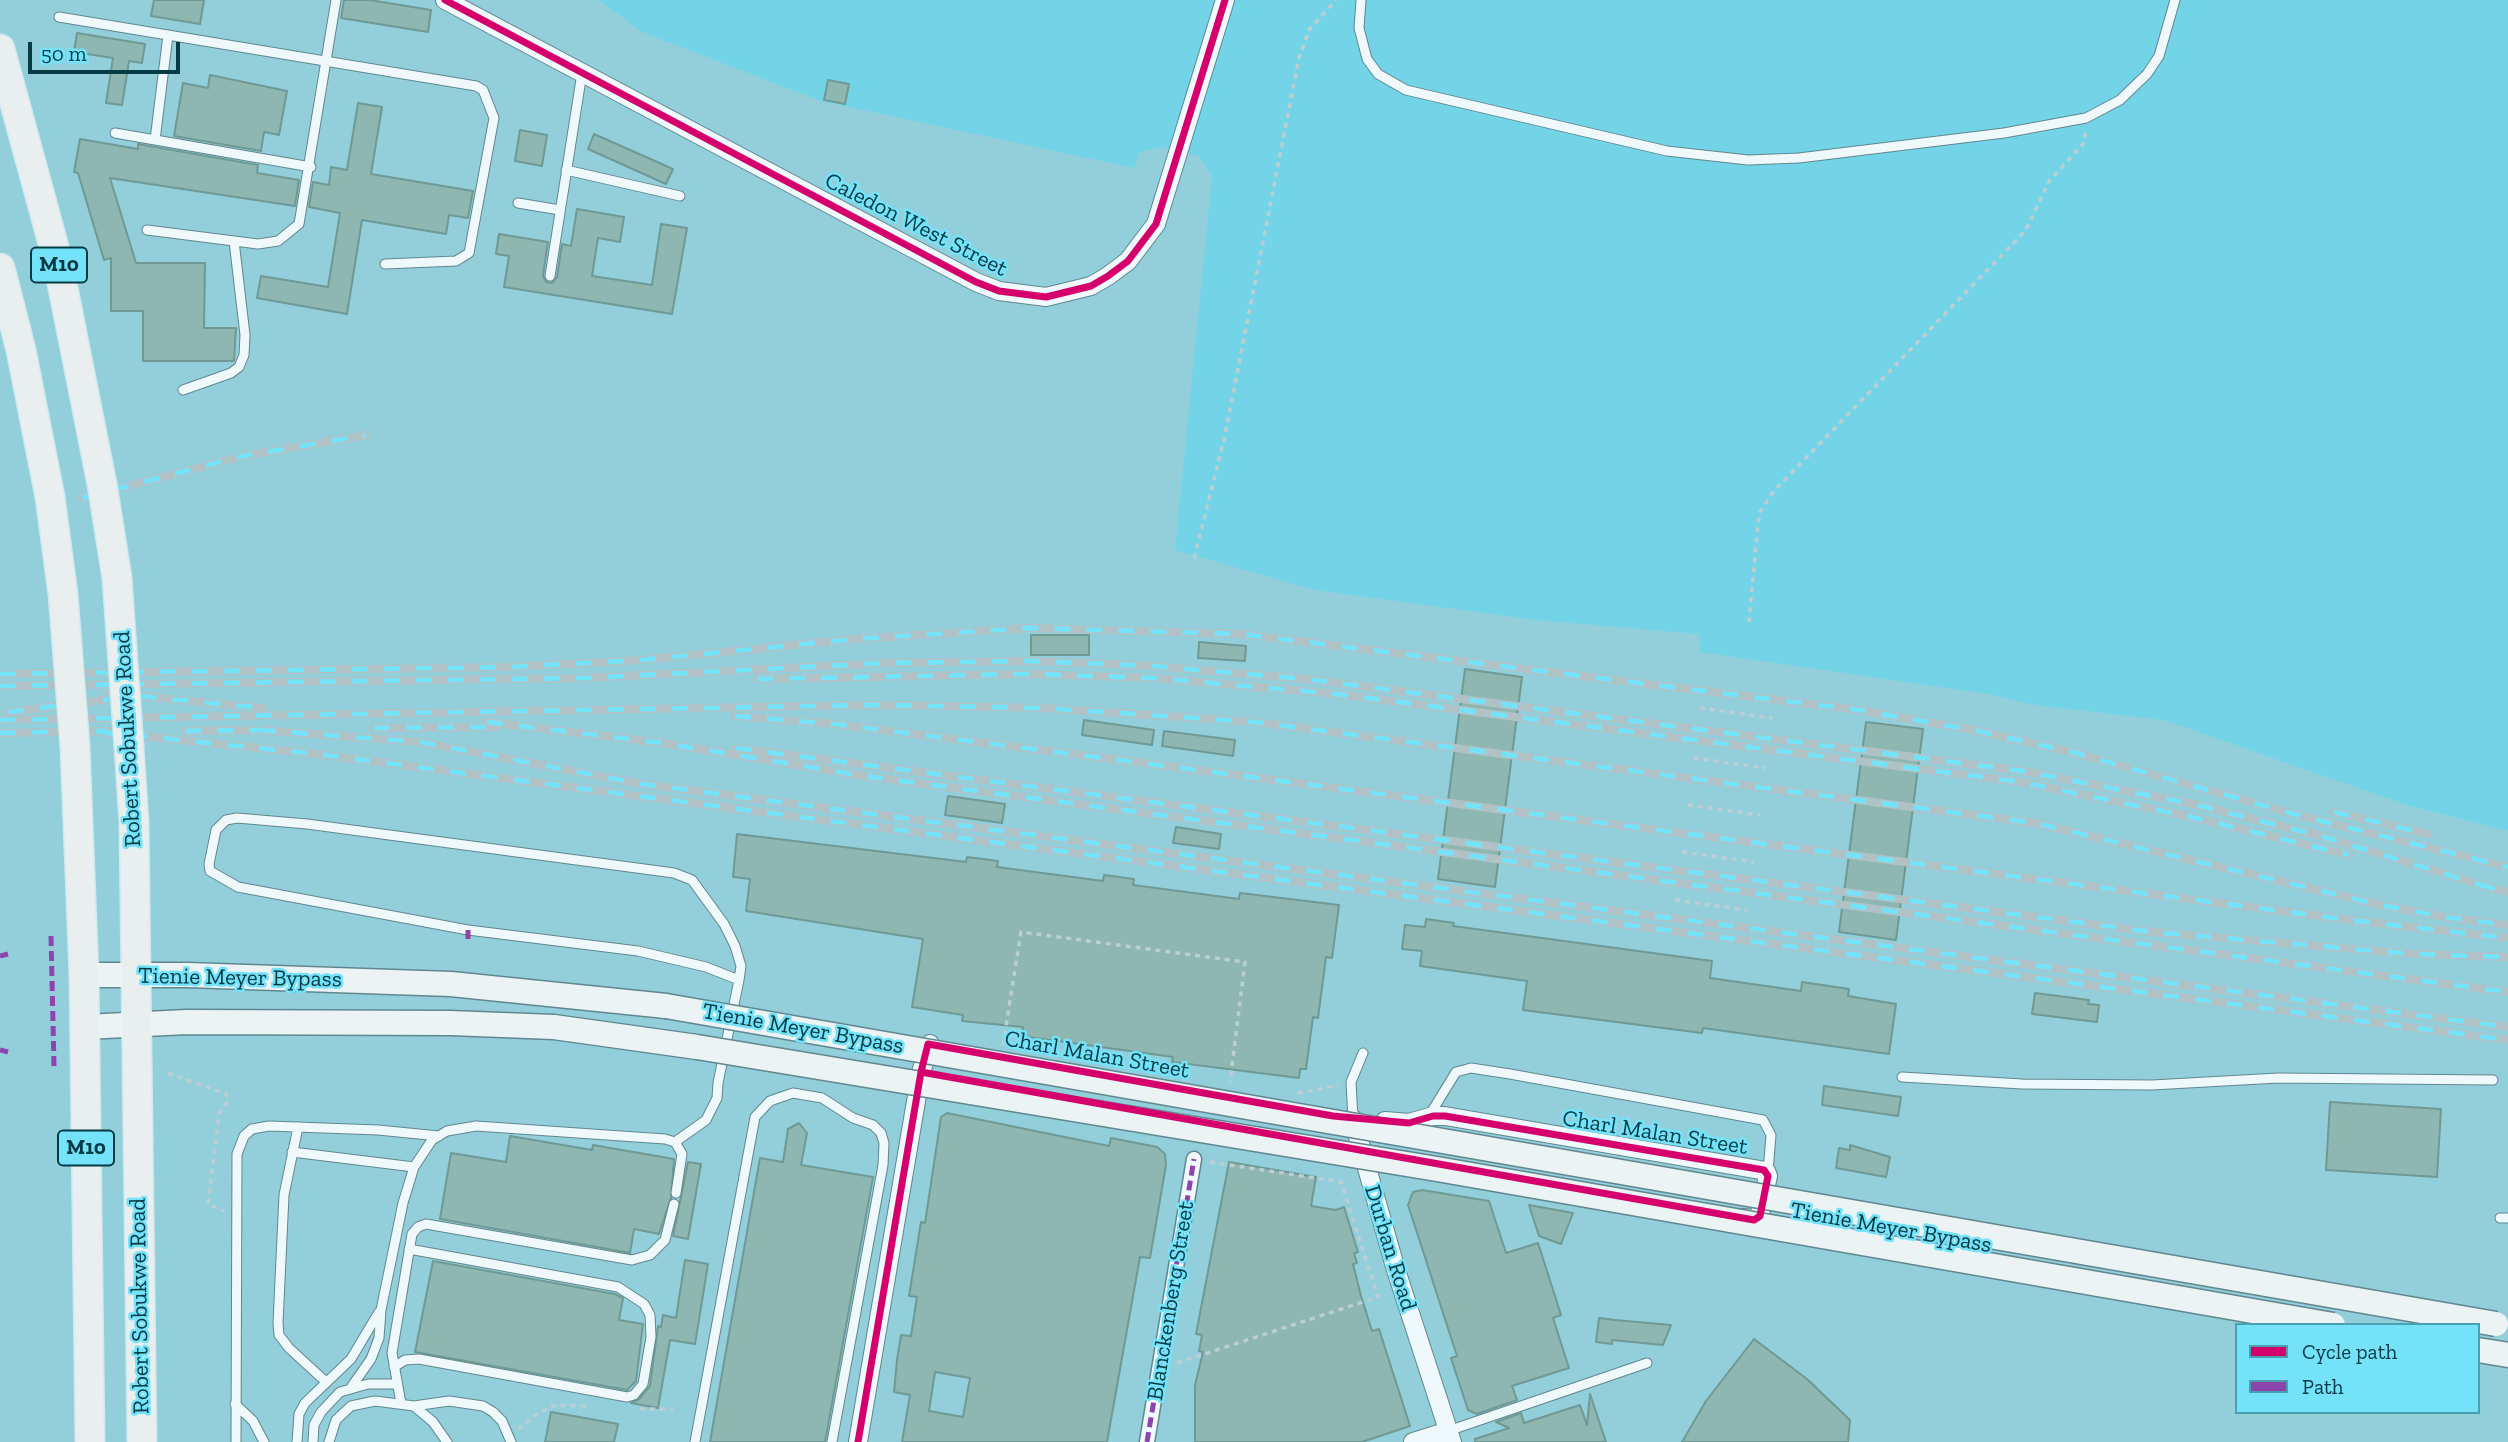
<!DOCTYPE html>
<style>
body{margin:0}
#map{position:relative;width:2508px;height:1442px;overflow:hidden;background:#93cfdb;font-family:"Zilla Slab",serif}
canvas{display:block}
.legend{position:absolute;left:2235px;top:1323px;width:245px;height:91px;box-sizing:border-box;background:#74e3fa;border:2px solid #48a0b1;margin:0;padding:9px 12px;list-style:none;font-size:21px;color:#073b44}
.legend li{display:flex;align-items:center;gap:14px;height:35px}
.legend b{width:35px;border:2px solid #48a0b1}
.scale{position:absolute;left:28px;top:42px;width:152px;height:32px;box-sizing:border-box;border:4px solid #073b44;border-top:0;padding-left:9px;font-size:21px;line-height:24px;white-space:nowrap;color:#073b44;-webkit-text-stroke:5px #74e3fa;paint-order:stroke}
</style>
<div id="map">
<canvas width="2508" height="1442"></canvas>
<ul class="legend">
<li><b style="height:9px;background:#d6006c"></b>Cycle path</li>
<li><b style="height:9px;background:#8e44ad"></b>Path</li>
</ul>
<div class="scale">50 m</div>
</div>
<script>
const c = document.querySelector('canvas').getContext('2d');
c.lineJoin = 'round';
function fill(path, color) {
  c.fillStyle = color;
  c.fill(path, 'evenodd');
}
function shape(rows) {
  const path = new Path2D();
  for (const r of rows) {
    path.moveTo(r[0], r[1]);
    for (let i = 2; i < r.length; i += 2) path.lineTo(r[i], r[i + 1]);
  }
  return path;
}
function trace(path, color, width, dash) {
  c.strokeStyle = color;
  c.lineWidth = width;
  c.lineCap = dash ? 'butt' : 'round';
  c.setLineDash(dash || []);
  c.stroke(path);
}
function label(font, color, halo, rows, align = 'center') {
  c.font = font + ' "Zilla Slab",serif';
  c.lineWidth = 5;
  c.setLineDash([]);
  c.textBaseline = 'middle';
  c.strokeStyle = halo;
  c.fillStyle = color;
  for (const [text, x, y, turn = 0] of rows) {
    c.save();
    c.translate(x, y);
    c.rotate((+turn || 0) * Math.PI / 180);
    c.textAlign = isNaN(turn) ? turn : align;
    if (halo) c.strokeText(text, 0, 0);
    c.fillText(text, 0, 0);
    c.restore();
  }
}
const built = shape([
 [599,0,2508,0,2508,831,2410,806,2164,720,2035,705,1988,694,1700,652,1699,634,1536,620,1315,590,1175,550,1212,176,1199,156,1162,147,1140,152,1134,168,821,101,642,32]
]);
const building = shape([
 [154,0,204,0,200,24,151,16,154,0],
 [344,0,370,0,431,10,428,32,341,18,344,0],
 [77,33,145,44,142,63,129,61,122,105,106,103,113,58,74,52,77,33],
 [210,75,287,91,279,135,264,132,261,151,174,136,183,83,208,88,210,75],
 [828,80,849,84,845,104,824,100,828,80],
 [358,103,382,107,371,174,473,191,468,218,449,215,446,234,362,220,347,314,257,298,261,276,328,287,340,213,309,207,313,182,329,185,331,167,347,170,358,103],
 [520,130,547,135,542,166,515,161,520,130],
 [594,134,673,169,666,184,588,149,594,134],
 [80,139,138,149,138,144,258,165,257,173,299,180,295,206,110,178,136,263,205,263,204,328,236,328,234,361,143,361,143,311,111,311,111,258,104,260,78,173,74,172,80,139],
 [577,209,624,217,620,242,598,238,592,276,652,285,661,224,687,228,672,314,504,287,509,256,496,254,499,234,548,242,543,276,546,282,552,283,557,277,562,244,571,246,577,209],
 [1031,635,1089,635,1089,655,1031,655,1031,635],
 [1199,642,1246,646,1245,661,1198,658,1199,642],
 [1465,669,1522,677,1495,887,1438,879,1465,669],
 [1084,720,1154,730,1152,745,1082,735,1084,720],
 [1866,722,1923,729,1896,940,1839,932,1866,722],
 [1164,731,1235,740,1233,756,1162,746,1164,731],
 [948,796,1005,804,1002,823,945,815,948,796],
 [1176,827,1221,834,1219,849,1173,843,1176,827],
 [737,834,966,862,967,857,983,859,998,861,997,867,1103,881,1104,875,1134,879,1133,885,1239,899,1240,893,1339,905,1332,958,1326,957,1318,1018,1313,1017,1306,1069,1300,1069,1299,1078,1172,1062,1173,1057,1021,1036,1023,1027,962,1021,963,1015,912,1007,923,939,746,911,750,879,733,877,737,834],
 [1426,919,1454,923,1453,926,1712,961,1710,978,1801,991,1802,982,1849,989,1848,996,1896,1004,1889,1054,1703,1028,1702,1033,1523,1010,1527,981,1420,966,1422,951,1402,949,1405,925,1425,927,1426,919],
 [2035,993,2089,1000,2088,1004,2099,1005,2097,1022,2032,1014,2035,993],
 [1824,1086,1901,1097,1898,1116,1822,1105,1824,1086],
 [2330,1102,2441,1109,2437,1177,2326,1170,2330,1102],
 [947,1113,1109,1146,1111,1138,1157,1147,1165,1154,1166,1165,1150,1258,1140,1257,1107,1442,902,1442,910,1395,894,1392,897,1360,901,1335,911,1336,917,1297,909,1296,921,1222,925,1223,941,1117,947,1113],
 [935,1372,970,1378,963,1417,929,1411,935,1372],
 [799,1123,807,1133,801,1165,873,1177,825,1442,710,1442,760,1158,783,1162,788,1129,799,1123],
 [510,1136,592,1150,593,1145,674,1159,671,1198,659,1234,634,1229,630,1253,440,1219,451,1153,506,1162,510,1136],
 [1850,1145,1890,1157,1886,1177,1836,1168,1839,1148,1850,1150,1850,1145],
 [688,1162,701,1164,688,1239,673,1236,688,1162],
 [1229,1162,1316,1177,1311,1206,1336,1210,1344,1207,1358,1252,1354,1253,1357,1263,1353,1264,1361,1296,1372,1331,1379,1329,1410,1426,1362,1442,1195,1442,1195,1385,1203,1352,1199,1351,1202,1335,1196,1334,1229,1162],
 [1422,1190,1489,1201,1506,1253,1538,1243,1561,1315,1553,1318,1569,1368,1512,1386,1517,1400,1477,1414,1468,1410,1451,1358,1457,1356,1408,1205,1413,1192,1422,1190],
 [1529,1205,1573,1213,1561,1244,1539,1236,1529,1205],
 [685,1260,708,1264,695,1344,670,1340,658,1408,631,1403,639,1399,650,1386,658,1326,661,1327,663,1315,676,1318,685,1260],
 [433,1261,615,1294,623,1298,619,1320,643,1324,636,1381,627,1390,415,1352,433,1261],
 [1599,1318,1615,1320,1671,1325,1663,1345,1612,1340,1612,1344,1596,1342,1599,1318],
 [1754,1339,1807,1379,1850,1420,1848,1442,1682,1442,1706,1401,1754,1339],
 [1590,1394,1606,1442,1475,1442,1475,1439,1509,1428,1496,1422,1521,1413,1524,1423,1580,1405,1587,1425,1590,1394],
 [551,1412,618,1424,614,1442,545,1442,551,1412]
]);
const path = shape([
 [1194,558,1224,440,1299,58,1309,30,1336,0],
 [1749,622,1758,524,1760,512,1773,492,2026,230,2049,181,2085,142,2085,133],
 [1700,708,1773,718],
 [1694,758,1766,768],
 [1688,805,1760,815],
 [1682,852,1754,862],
 [1675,900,1747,910],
 [1003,1045,1021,932,1245,962,1230,1082],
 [168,1073,226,1094,228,1101,219,1114,208,1204,224,1211],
 [1298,1093,1339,1085],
 [1177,1363,1378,1297,1341,1182,1210,1162],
 [640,1409,673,1409],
 [518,1429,538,1413,556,1405,587,1406]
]);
const service = shape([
 [1361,0,1359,28,1367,59,1378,74,1406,90,1667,151,1748,160,1799,158,2004,133,2086,118,2120,100,2147,74,2159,56,2175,0],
 [59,17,476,86,483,90,494,118,469,253,456,261,385,264],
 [115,133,311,167],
 [155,140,168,35],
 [566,170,680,196],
 [518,203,560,210],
 [147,230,258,244,278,241,299,224,336,0],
 [550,276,582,73],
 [183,390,231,373,239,367,244,355,245,335,234,241],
 [1902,1077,2022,1084,2152,1085,2278,1078,2493,1080],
 [1429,1116,1456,1072,1471,1068,1510,1074,1763,1120,1771,1135,1768,1172],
 [1353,1119,1351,1082,1363,1053],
 [298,1127,284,1195,278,1323,279,1335,289,1348,326,1382],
 [675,1142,706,1120,717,1098,718,1083,739,980,741,966,735,946,724,924,692,880,674,873,307,824,237,818,226,820,216,830,209,864,210,871,238,887,468,930,638,951,706,967,739,980],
 [292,1152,414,1167],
 [2500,1218,2508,1218],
 [394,1367,405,1360,419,1359,627,1397,634,1395,643,1384,651,1337,650,1315,644,1304,618,1287,409,1249],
 [352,1386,371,1359,379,1338,381,1310,403,1203,414,1167,432,1140,447,1131,476,1126,665,1139,675,1142,682,1154,676,1193],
 [401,1403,392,1353,412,1234,418,1227,426,1224,632,1260,650,1255,665,1240,674,1204],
 [235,1404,253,1421,264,1442],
 [414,1406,433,1422,447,1442],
 [1448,1431,1647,1363],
 [236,1442,237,1154,244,1136,252,1129,269,1126,378,1130,439,1136],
 [297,1442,299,1414,305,1403,351,1359,379,1312],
 [313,1442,314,1425,321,1412,340,1392,368,1384,396,1384],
 [329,1442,336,1420,351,1406,375,1401,414,1406,449,1401,483,1406,493,1412,502,1421,511,1442],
 [695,1442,755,1117,770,1101,793,1093,822,1098,853,1118,873,1125,881,1133,884,1143,883,1165,832,1442]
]);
const pedestrian = shape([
 [1147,1442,1194,1159]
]);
const minor = shape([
 [445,0,976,282,999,291,1046,297,1091,286,1108,276,1128,261,1156,224,1225,0],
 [1353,1119,1396,1270,1452,1442],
 [1385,1121,1409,1123,1433,1116,1445,1116,1766,1171,1768,1176,1759,1219,1741,1218],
 [858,1442,921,1072,930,1044],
 [1413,1442,1448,1431]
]);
const secondary = shape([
 [84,975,188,975,451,984,666,1006],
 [84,1027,187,1022,450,1023,554,1027,697,1047],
 [2478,1350,2508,1355]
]);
const primary = shape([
 [0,49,57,258,102,484],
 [0,268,21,350,50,497],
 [75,747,84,975,90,1442],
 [129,747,134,823,142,1442]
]);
const rail = shape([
 [82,498,243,456,366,435],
 [0,674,510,667,641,660,856,639,1029,628,1240,634,1859,710,1973,730,2072,752,2305,817,2508,867],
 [757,679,1031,674,1153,678,1337,694,2021,782,2191,817,2349,855],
 [0,686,586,678,886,663,1030,661,1152,666,1306,679,2023,771,2193,804,2321,836,2488,887],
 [109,693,262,708],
 [8,712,119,698],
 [735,716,834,724,1089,756,2358,921,2508,938],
 [0,720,875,705,1043,708,1255,722,2035,823,2381,905,2444,917,2508,925],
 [487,722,663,743,864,776,2508,992],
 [374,728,497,727],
 [260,730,420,742,642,784,2508,1027],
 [185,731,269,730],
 [100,732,317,754,2508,1040],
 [0,733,108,731],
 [736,748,2152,932,2413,954,2508,957],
 [2334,812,2428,834],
 [2479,885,2508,892]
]);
const secondaryBridge = shape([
 [666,1006,2496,1324],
 [697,1047,1437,1169,2333,1325]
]);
const primaryBridge = shape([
 [102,484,117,578,129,747],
 [50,497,63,594,75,747]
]);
const quiet = shape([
 [51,936,54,1066],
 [468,939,468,930],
 [0,956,8,954],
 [0,1050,8,1052],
 [1147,1442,1194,1159]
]);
const cycleway = shape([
 [445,0,976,282,999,291,1046,297,1091,286,1108,276,1128,261,1156,224,1225,0],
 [858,1442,921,1072,928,1044,1333,1116,1409,1123,1433,1116,1445,1116,1764,1170,1768,1176,1760,1216,1754,1220,921,1072]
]);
const shields = [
 [59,265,56],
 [86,1148,56]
];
const shieldNames = [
 ["M10",59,265],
 ["M10",86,1148]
];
const streetNames = [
 ["Caledon West Street",916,225,27],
 ["Robert Sobukwe Road",128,739,-93],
 ["Tienie Meyer Bypass",240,978,1],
 ["Tienie Meyer Bypass",803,1029,10],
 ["Charl Malan Street",1097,1055,10],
 ["Charl Malan Street",1655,1133,9],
 ["Tienie Meyer Bypass",1891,1228,10],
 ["Durban Road",1390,1248,73],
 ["Blanckenberg Street",1171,1301,-81],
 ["Robert Sobukwe Road",140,1306,-91]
];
fill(built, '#73d4e7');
fill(building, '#8eb7b2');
trace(building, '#6f9995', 2);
trace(service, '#60878f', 11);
trace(pedestrian, '#60878f', 17);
trace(minor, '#60878f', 20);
trace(secondary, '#60878f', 27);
trace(primary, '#cee9ef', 31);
trace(path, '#bbced2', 3.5, [5, 5]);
trace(service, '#eff8fa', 9);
trace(pedestrian, '#eff8fa', 14);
trace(minor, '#eff8fa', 18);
trace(secondary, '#ebf3f4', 24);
trace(primary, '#e9eeef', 28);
trace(rail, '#b1c2c6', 8);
trace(rail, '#74e3fa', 5, [16]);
trace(secondaryBridge, '#60878f', 27, []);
trace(primaryBridge, '#cee9ef', 31, []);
trace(secondaryBridge, '#ebf3f4', 24);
trace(primaryBridge, '#e9eeef', 28);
trace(quiet, '#8e44ad', 5, [10, 5]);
trace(cycleway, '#d6006c', 7);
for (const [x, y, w] of shields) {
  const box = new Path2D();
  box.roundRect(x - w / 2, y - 17.5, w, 35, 5);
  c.fillStyle = '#74e3fa';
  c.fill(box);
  trace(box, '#073b44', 2);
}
label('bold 21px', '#073b44', null, shieldNames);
label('23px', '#073b44', '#74e3fa', streetNames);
</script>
